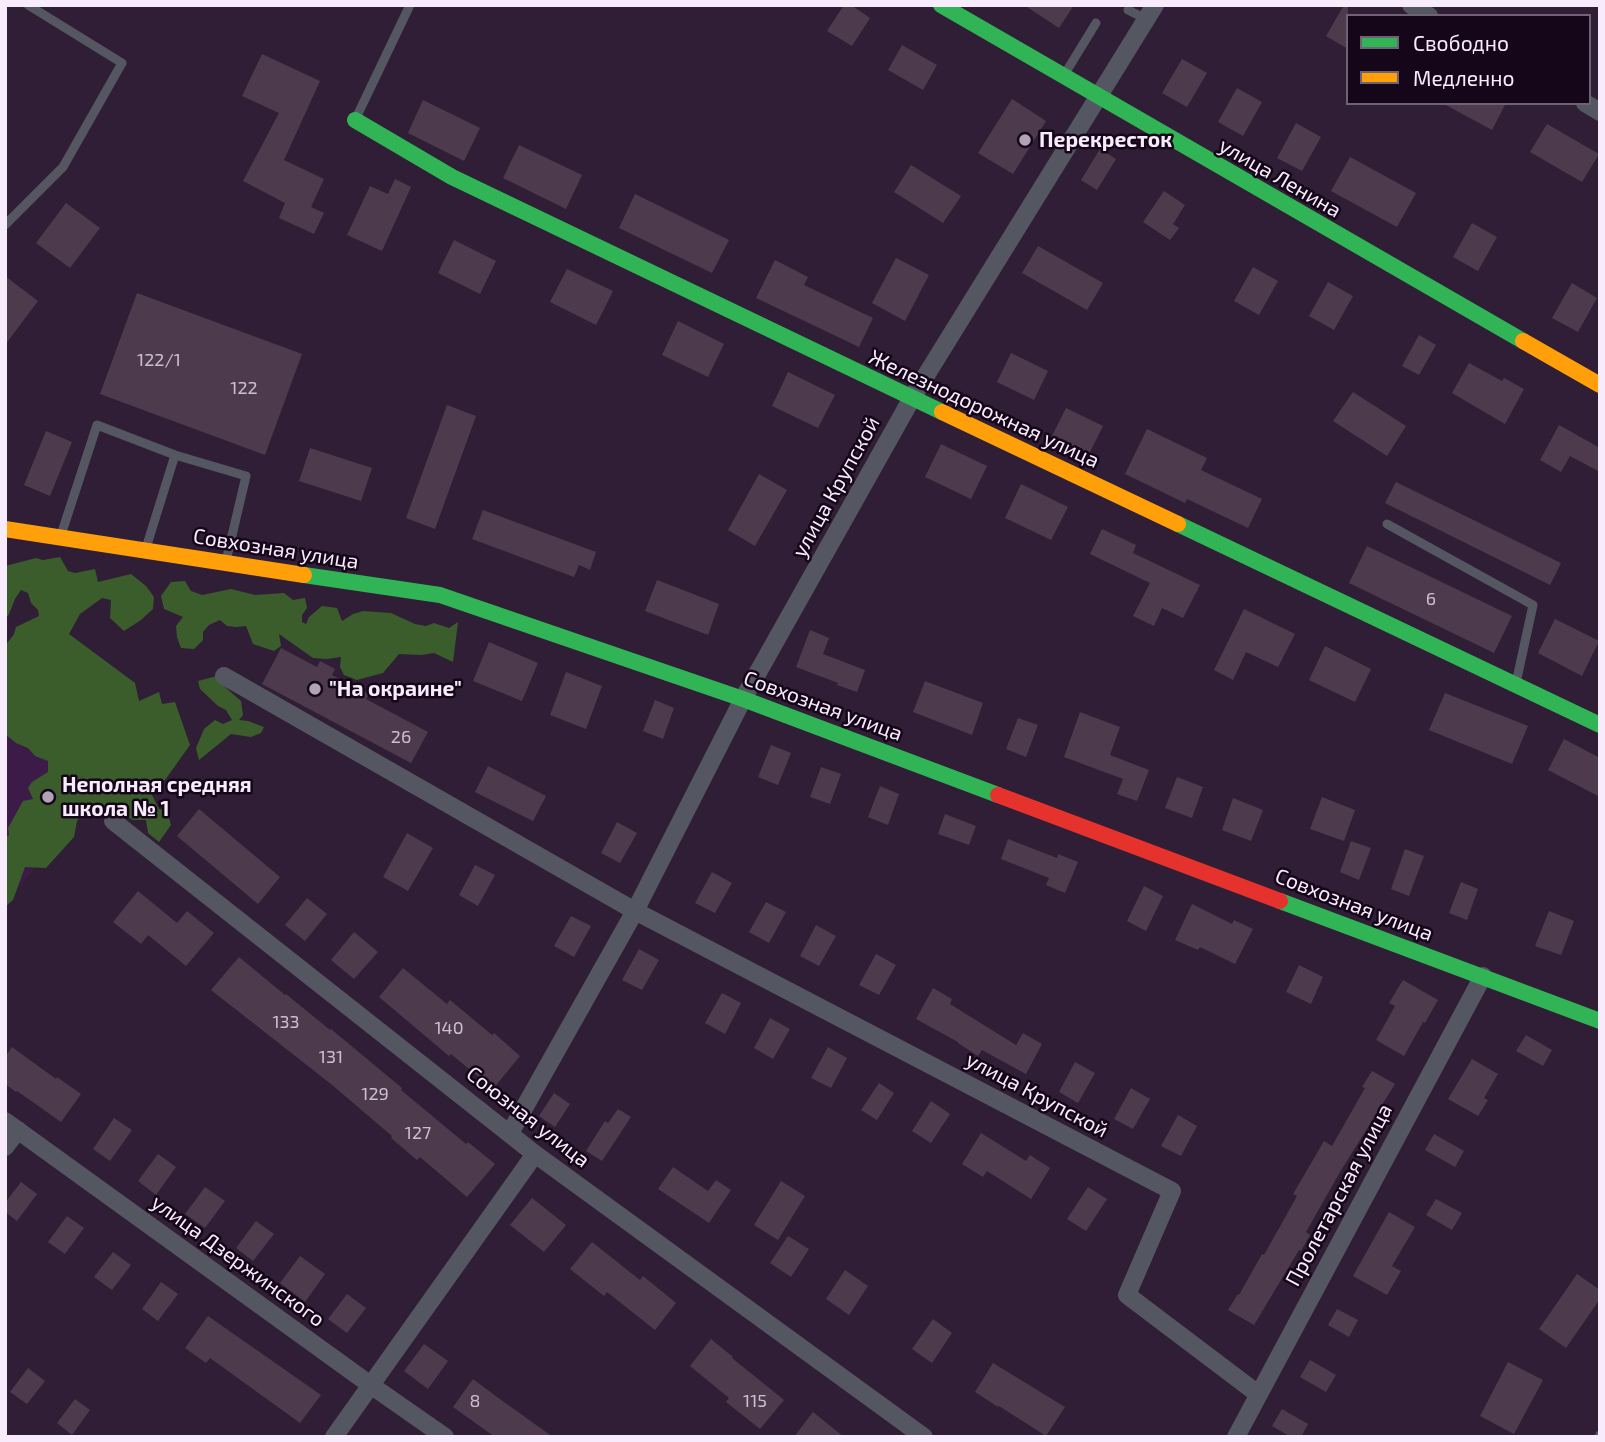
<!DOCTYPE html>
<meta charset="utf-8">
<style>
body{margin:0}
#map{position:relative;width:1605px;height:1442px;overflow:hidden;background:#2f1e35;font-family:"Exo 2",sans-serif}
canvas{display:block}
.frame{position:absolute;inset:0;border:7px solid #f7ebfc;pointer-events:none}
.legend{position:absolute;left:1346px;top:14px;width:245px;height:91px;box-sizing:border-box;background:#150719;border:2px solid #6f6274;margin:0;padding:9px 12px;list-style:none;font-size:21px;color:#f7ebfc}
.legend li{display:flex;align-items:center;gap:14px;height:35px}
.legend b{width:35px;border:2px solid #6f6274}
</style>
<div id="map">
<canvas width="1605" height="1442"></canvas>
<div class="frame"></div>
<ul class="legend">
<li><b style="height:9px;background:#30b455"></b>Свободно</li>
<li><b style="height:9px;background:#ff9f0a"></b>Медленно</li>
</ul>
</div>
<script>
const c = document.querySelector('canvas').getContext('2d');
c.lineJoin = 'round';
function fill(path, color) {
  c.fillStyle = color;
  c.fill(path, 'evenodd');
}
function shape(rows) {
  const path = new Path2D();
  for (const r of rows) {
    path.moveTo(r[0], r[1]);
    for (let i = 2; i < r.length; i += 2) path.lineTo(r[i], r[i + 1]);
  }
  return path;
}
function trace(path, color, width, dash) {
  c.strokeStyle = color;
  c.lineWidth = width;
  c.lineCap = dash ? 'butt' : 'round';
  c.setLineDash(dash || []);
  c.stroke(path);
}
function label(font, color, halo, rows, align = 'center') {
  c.font = font + ' "Exo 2",sans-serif';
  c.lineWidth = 5;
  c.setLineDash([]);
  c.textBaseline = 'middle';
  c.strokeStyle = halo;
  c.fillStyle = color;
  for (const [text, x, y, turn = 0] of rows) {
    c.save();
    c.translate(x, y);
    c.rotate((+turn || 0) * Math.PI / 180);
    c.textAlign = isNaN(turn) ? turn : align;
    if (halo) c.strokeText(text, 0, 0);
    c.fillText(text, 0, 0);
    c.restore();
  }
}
const built = shape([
 [5,707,110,773,74,821,5,903]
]);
const forest = shape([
 [60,557,68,571,75,573,95,569,98,582,131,574,146,586,154,597,153,609,141,620,124,631,110,618,111,600,102,598,80,614,69,634,135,683,139,701,159,692,162,704,175,702,190,745,165,780,154,783,149,789,159,809,167,811,171,825,159,842,148,833,146,820,133,820,110,807,82,815,77,821,74,837,46,868,25,867,13,900,5,907,5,837,9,835,8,828,23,801,33,799,28,788,32,782,48,772,48,761,35,756,28,748,16,743,5,734,5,646,14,634,16,627,39,616,38,610,31,603,28,593,21,590,15,599,9,614,5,619,5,566,36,558,43,560],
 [185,581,191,591,202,595,231,589,255,595,284,593,293,600,305,598,307,608,302,615,302,622,306,624,309,617,322,606,337,608,342,621,353,614,363,611,391,613,415,624,426,626,434,623,449,628,458,622,453,662,434,653,421,655,399,654,383,673,357,680,344,675,340,667,341,657,327,659,313,658,279,634,281,646,274,651,253,644,246,626,236,627,227,626,220,620,209,625,203,632,203,640,194,649,181,648,177,637,176,626,183,617,164,609,161,596,171,582],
 [217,676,225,687,241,701,243,715,239,720,248,721,264,727,261,733,251,737,231,734,199,760,196,748,204,729,215,720,223,724,232,720,226,710,218,706,200,689,198,681]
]);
const building = shape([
 [844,5,851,5,870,18,852,46,827,31],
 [1024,5,1074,5,1059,28],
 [1344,5,1348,5,1348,49,1326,36],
 [902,45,937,65,923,90,888,70],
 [262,54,320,81,284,160,324,179,311,207,324,213,314,234,279,218,285,203,243,181,279,113,242,96],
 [1182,59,1207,73,1187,107,1162,93],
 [1237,88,1262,102,1243,136,1218,122],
 [1012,99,1046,121,1013,174,978,153],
 [423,100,480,128,464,161,408,133],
 [1442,103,1506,103,1492,130],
 [1296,123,1321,137,1302,171,1277,158],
 [1547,124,1599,154,1582,182,1530,152],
 [519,145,582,175,566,209,503,178],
 [1100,149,1116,159,1097,190,1081,180],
 [1350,157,1416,193,1397,227,1331,191],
 [911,165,961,196,943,223,894,192],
 [395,179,411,187,382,251,347,235,370,186,388,194],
 [1164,191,1185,205,1173,224,1179,228,1170,240,1143,222],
 [635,194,729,240,712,273,619,228],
 [66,203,100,228,70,268,36,243],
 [1472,223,1497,237,1478,271,1453,257],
 [454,240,496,261,480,294,438,273],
 [1038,246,1103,283,1087,310,1022,273],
 [896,258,929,275,905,321,872,303],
 [775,260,808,277,804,285,873,318,859,347,756,298],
 [1253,267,1278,281,1259,315,1234,301],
 [567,269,613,291,596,325,550,302],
 [5,276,38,301,5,345],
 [1328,282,1353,296,1334,330,1309,316],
 [1572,283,1597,298,1578,332,1552,318],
 [137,293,302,354,265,455,100,394],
 [678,321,724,344,708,377,662,355],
 [1419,335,1436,345,1419,375,1402,366],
 [1011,353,1048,371,1034,400,997,382],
 [1469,363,1502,381,1504,378,1524,389,1505,424,1452,393],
 [788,372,835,395,818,428,772,406],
 [1353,392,1406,426,1387,456,1333,421],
 [447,405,476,416,435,529,406,518],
 [1066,408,1103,426,1089,454,1052,436],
 [1559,425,1600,448,1600,472,1570,456,1561,472,1540,460],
 [1147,429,1207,458,1201,470,1262,499,1248,528,1187,499,1185,503,1125,474],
 [46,431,72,442,50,496,24,485],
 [941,444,987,466,971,499,925,477],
 [310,448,372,468,361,501,299,481],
 [759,474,787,490,755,546,728,530],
 [1396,482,1561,563,1550,585,1385,503],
 [1021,484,1068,507,1051,540,1005,518],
 [483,510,596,552,590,570,579,565,574,577,472,539],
 [1102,529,1136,545,1133,553,1200,585,1183,618,1162,608,1154,626,1133,616,1150,583,1090,554],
 [1367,546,1512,616,1494,653,1349,583],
 [657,580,719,604,708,635,645,611],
 [1244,609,1295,634,1278,667,1246,652,1233,680,1214,670],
 [1555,619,1599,641,1582,676,1538,653],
 [810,630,829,638,823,654,865,670,857,692,837,685,838,683,796,667],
 [489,642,538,663,522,701,473,681],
 [1325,646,1371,669,1355,702,1309,680],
 [281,648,317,667,320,661,335,669,332,675,369,694,366,699,428,732,411,763,262,684],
 [566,672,602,686,586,729,550,715],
 [925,681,983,703,972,735,913,712],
 [1445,693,1528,726,1512,764,1429,730],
 [655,700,674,708,663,739,643,731],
 [1080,712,1120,727,1110,755,1149,770,1137,801,1117,794,1123,779,1064,757],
 [1018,718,1038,725,1026,757,1006,749],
 [1564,739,1600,758,1600,797,1548,770],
 [771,745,791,753,778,785,758,777],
 [488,766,546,796,533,821,475,792],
 [821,767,841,774,830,804,810,797],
 [1177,777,1203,787,1192,818,1165,808],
 [880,786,899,794,888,825,868,817],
 [1322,797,1355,810,1344,841,1310,829],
 [1233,798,1263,810,1251,841,1222,830],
 [199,809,280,877,258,904,177,836],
 [945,814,976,826,969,845,938,834],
 [617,822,637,833,620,863,601,853],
 [407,833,433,848,408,891,383,877],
 [1008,839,1057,858,1058,854,1078,862,1065,893,1046,885,1049,878,1001,859],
 [1351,841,1371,848,1359,880,1340,872],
 [1405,849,1424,856,1409,896,1391,889],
 [475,865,495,875,478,906,459,895],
 [712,872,732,883,715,913,695,903],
 [1461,882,1478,889,1467,920,1449,913],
 [1144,886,1163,896,1146,931,1127,921],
 [138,891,177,923,187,911,214,933,186,966,148,935,141,944,113,922],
 [307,898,327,914,305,941,285,925],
 [766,902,786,912,769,943,749,932],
 [1192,904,1232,924,1234,920,1253,929,1235,964,1200,947,1198,950,1175,940],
 [1549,911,1574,921,1561,955,1535,946],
 [571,916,591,926,574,957,554,946],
 [816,925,836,936,819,966,800,956],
 [354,932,378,952,354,979,331,960],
 [639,949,659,960,642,990,622,980],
 [876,954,896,965,879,995,859,985],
 [239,957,285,995,286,994,330,1030,331,1029,402,1088,401,1090,466,1144,468,1142,495,1164,467,1197,420,1157,417,1160,391,1138,392,1136,331,1084,211,990],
 [1299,965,1323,977,1311,1004,1286,992],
 [403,968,447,1004,450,1000,492,1035,494,1033,520,1056,493,1089,451,1054,449,1056,379,997],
 [1403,980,1438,1000,1425,1023,1423,1022,1404,1056,1376,1040,1395,1006,1389,1003],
 [933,988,952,999,950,1004,1016,1045,1023,1033,1042,1044,1026,1074,982,1050,978,1056,958,1043,958,1042,916,1019],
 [722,993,741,1003,725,1034,705,1023],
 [770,1018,790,1029,773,1059,754,1048],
 [1526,1035,1552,1050,1543,1066,1516,1051],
 [12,1047,56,1079,57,1077,81,1094,61,1122,17,1091,16,1092,5,1084,5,1057],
 [828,1047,847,1058,831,1088,811,1078],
 [1472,1059,1498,1074,1484,1098,1488,1100,1478,1116,1448,1099],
 [1075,1062,1095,1073,1078,1103,1059,1092],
 [1372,1071,1395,1084,1340,1172,1306,1232,1310,1235,1301,1251,1299,1250,1254,1325,1228,1310,1238,1294,1239,1295,1262,1254,1264,1255,1297,1196,1293,1194,1303,1177,1324,1141,1332,1146,1365,1088,1362,1087],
 [879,1083,894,1093,877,1120,861,1110],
 [1131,1088,1150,1099,1133,1129,1114,1119],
 [554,1093,570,1104,555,1127,539,1116],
 [931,1101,950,1114,931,1143,912,1131],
 [618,1109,631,1117,602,1161,586,1151,605,1121,608,1123],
 [1178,1115,1197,1126,1181,1156,1161,1146],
 [114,1118,132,1130,110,1161,93,1149],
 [981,1133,1026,1161,1030,1155,1050,1168,1031,1199,987,1171,983,1177,962,1164],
 [1434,1134,1464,1151,1455,1167,1425,1150],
 [158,1154,176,1167,156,1195,138,1181],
 [673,1167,708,1191,716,1180,731,1190,709,1223,658,1189],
 [781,1181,805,1196,778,1240,754,1225],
 [21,1182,37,1194,17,1221,5,1212,5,1203],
 [205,1187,225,1201,205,1228,185,1214],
 [1088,1187,1107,1199,1086,1231,1067,1219],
 [532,1198,566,1225,544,1252,510,1225],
 [1436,1199,1462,1213,1452,1230,1426,1215],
 [1389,1212,1415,1227,1392,1266,1401,1271,1387,1295,1353,1276],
 [67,1216,84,1228,65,1254,48,1242],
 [256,1221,274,1234,253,1261,236,1248],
 [788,1236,809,1249,791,1277,770,1263],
 [592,1242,640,1280,643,1276,676,1303,655,1330,607,1292,604,1296,570,1269],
 [113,1252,131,1265,112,1290,94,1277],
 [300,1256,325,1274,305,1302,280,1283],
 [845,1270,868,1286,849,1315,826,1299],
 [1577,1274,1600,1290,1600,1299,1566,1348,1539,1329],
 [161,1282,178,1294,158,1321,142,1309],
 [347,1294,366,1308,347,1333,328,1319],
 [1337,1309,1358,1320,1349,1337,1328,1325],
 [208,1316,321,1395,300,1423,210,1358,206,1363,185,1348],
 [933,1319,952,1333,932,1363,912,1349],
 [711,1339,733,1357,732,1358,784,1400,760,1429,726,1402,729,1398,690,1366],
 [424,1344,448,1361,428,1389,404,1371],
 [1310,1360,1336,1375,1326,1392,1300,1377],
 [1508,1362,1543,1380,1514,1434,1480,1416],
 [993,1363,1065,1407,1046,1436,999,1406,998,1407,975,1392],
 [28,1368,45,1381,27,1404,10,1392],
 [473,1379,497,1397,553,1437,495,1437,453,1407],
 [75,1399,90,1410,72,1435,57,1423],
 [1282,1409,1308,1424,1301,1437,1291,1437,1272,1426],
 [813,1412,844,1437,794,1437]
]);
const lane = shape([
 [1128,10,1146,19],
 [1066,72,1096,23],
 [356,118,410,5],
 [5,225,63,167,122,63,28,5],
 [1387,524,1533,605,1516,683],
 [61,535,97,425,175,455,246,476,226,561],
 [146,548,175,455],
 [1599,1437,1600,1435]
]);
const street = shape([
 [1411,5,1429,16],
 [1585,103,1600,112],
 [224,676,635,911,1172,1191,1127,1295,1258,1394],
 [113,821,535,1154,924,1437],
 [5,1121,372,1386,445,1437],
 [510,1133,635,911,743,699,912,398,1155,5],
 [5,1147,18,1130],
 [334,1437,535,1154],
 [1236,1437,1483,976]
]);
const fast = shape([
 [941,5,1523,341],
 [355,120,452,177,942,412],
 [1178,524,1600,725],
 [304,575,440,595,743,699,998,795],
 [1280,901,1600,1021]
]);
const slow = shape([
 [1523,341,1600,385],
 [942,412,1178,524],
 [5,529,304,575]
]);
const jam = shape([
 [998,795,1280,901]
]);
const markers = [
 [1025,140,7,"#b1a3b6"],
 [315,689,7,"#b1a3b6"],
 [48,797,7,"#b1a3b6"]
];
const numberNames = [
 ["122/1",159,360],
 ["122",244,388],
 ["6",1431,599],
 ["26",401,737],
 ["133",286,1022],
 ["140",449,1028],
 ["131",331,1057],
 ["129",375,1094],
 ["127",418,1133],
 ["8",475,1401],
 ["115",755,1401]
];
const poiNames = [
 ["Перекресток",1039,140],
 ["\"На окраине\"",329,689],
 ["Неполная средняя",62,785],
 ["школа № 1",62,809]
];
const streetNames = [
 ["улица Ленина",1280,178,30],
 ["Железнодорожная улица",984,409,25],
 ["улица Крупской",836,487,-61],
 ["Совхозная улица",276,549,9],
 ["Совхозная улица",823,706,20],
 ["Совхозная улица",1354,905,21],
 ["улица Крупской",1037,1095,28],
 ["Союзная улица",528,1117,38],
 ["Пролетарская улица",1339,1195,-62],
 ["улица Дзержинского",238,1261,36]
];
fill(built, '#3d1b48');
fill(forest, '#3b5d2b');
fill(building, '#4d3b4d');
trace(lane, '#545761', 9);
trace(street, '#545761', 18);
trace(fast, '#30b455', 16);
trace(slow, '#ff9f0a', 16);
trace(jam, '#e5322d', 16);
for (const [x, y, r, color] of markers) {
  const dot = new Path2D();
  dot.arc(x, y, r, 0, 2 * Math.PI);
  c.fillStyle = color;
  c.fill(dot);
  trace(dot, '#150719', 2.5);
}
label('18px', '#ccbfd0', null, numberNames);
label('bold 21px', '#f7ebfc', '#150719', poiNames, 'left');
label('21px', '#f7ebfc', '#150719', streetNames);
</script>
